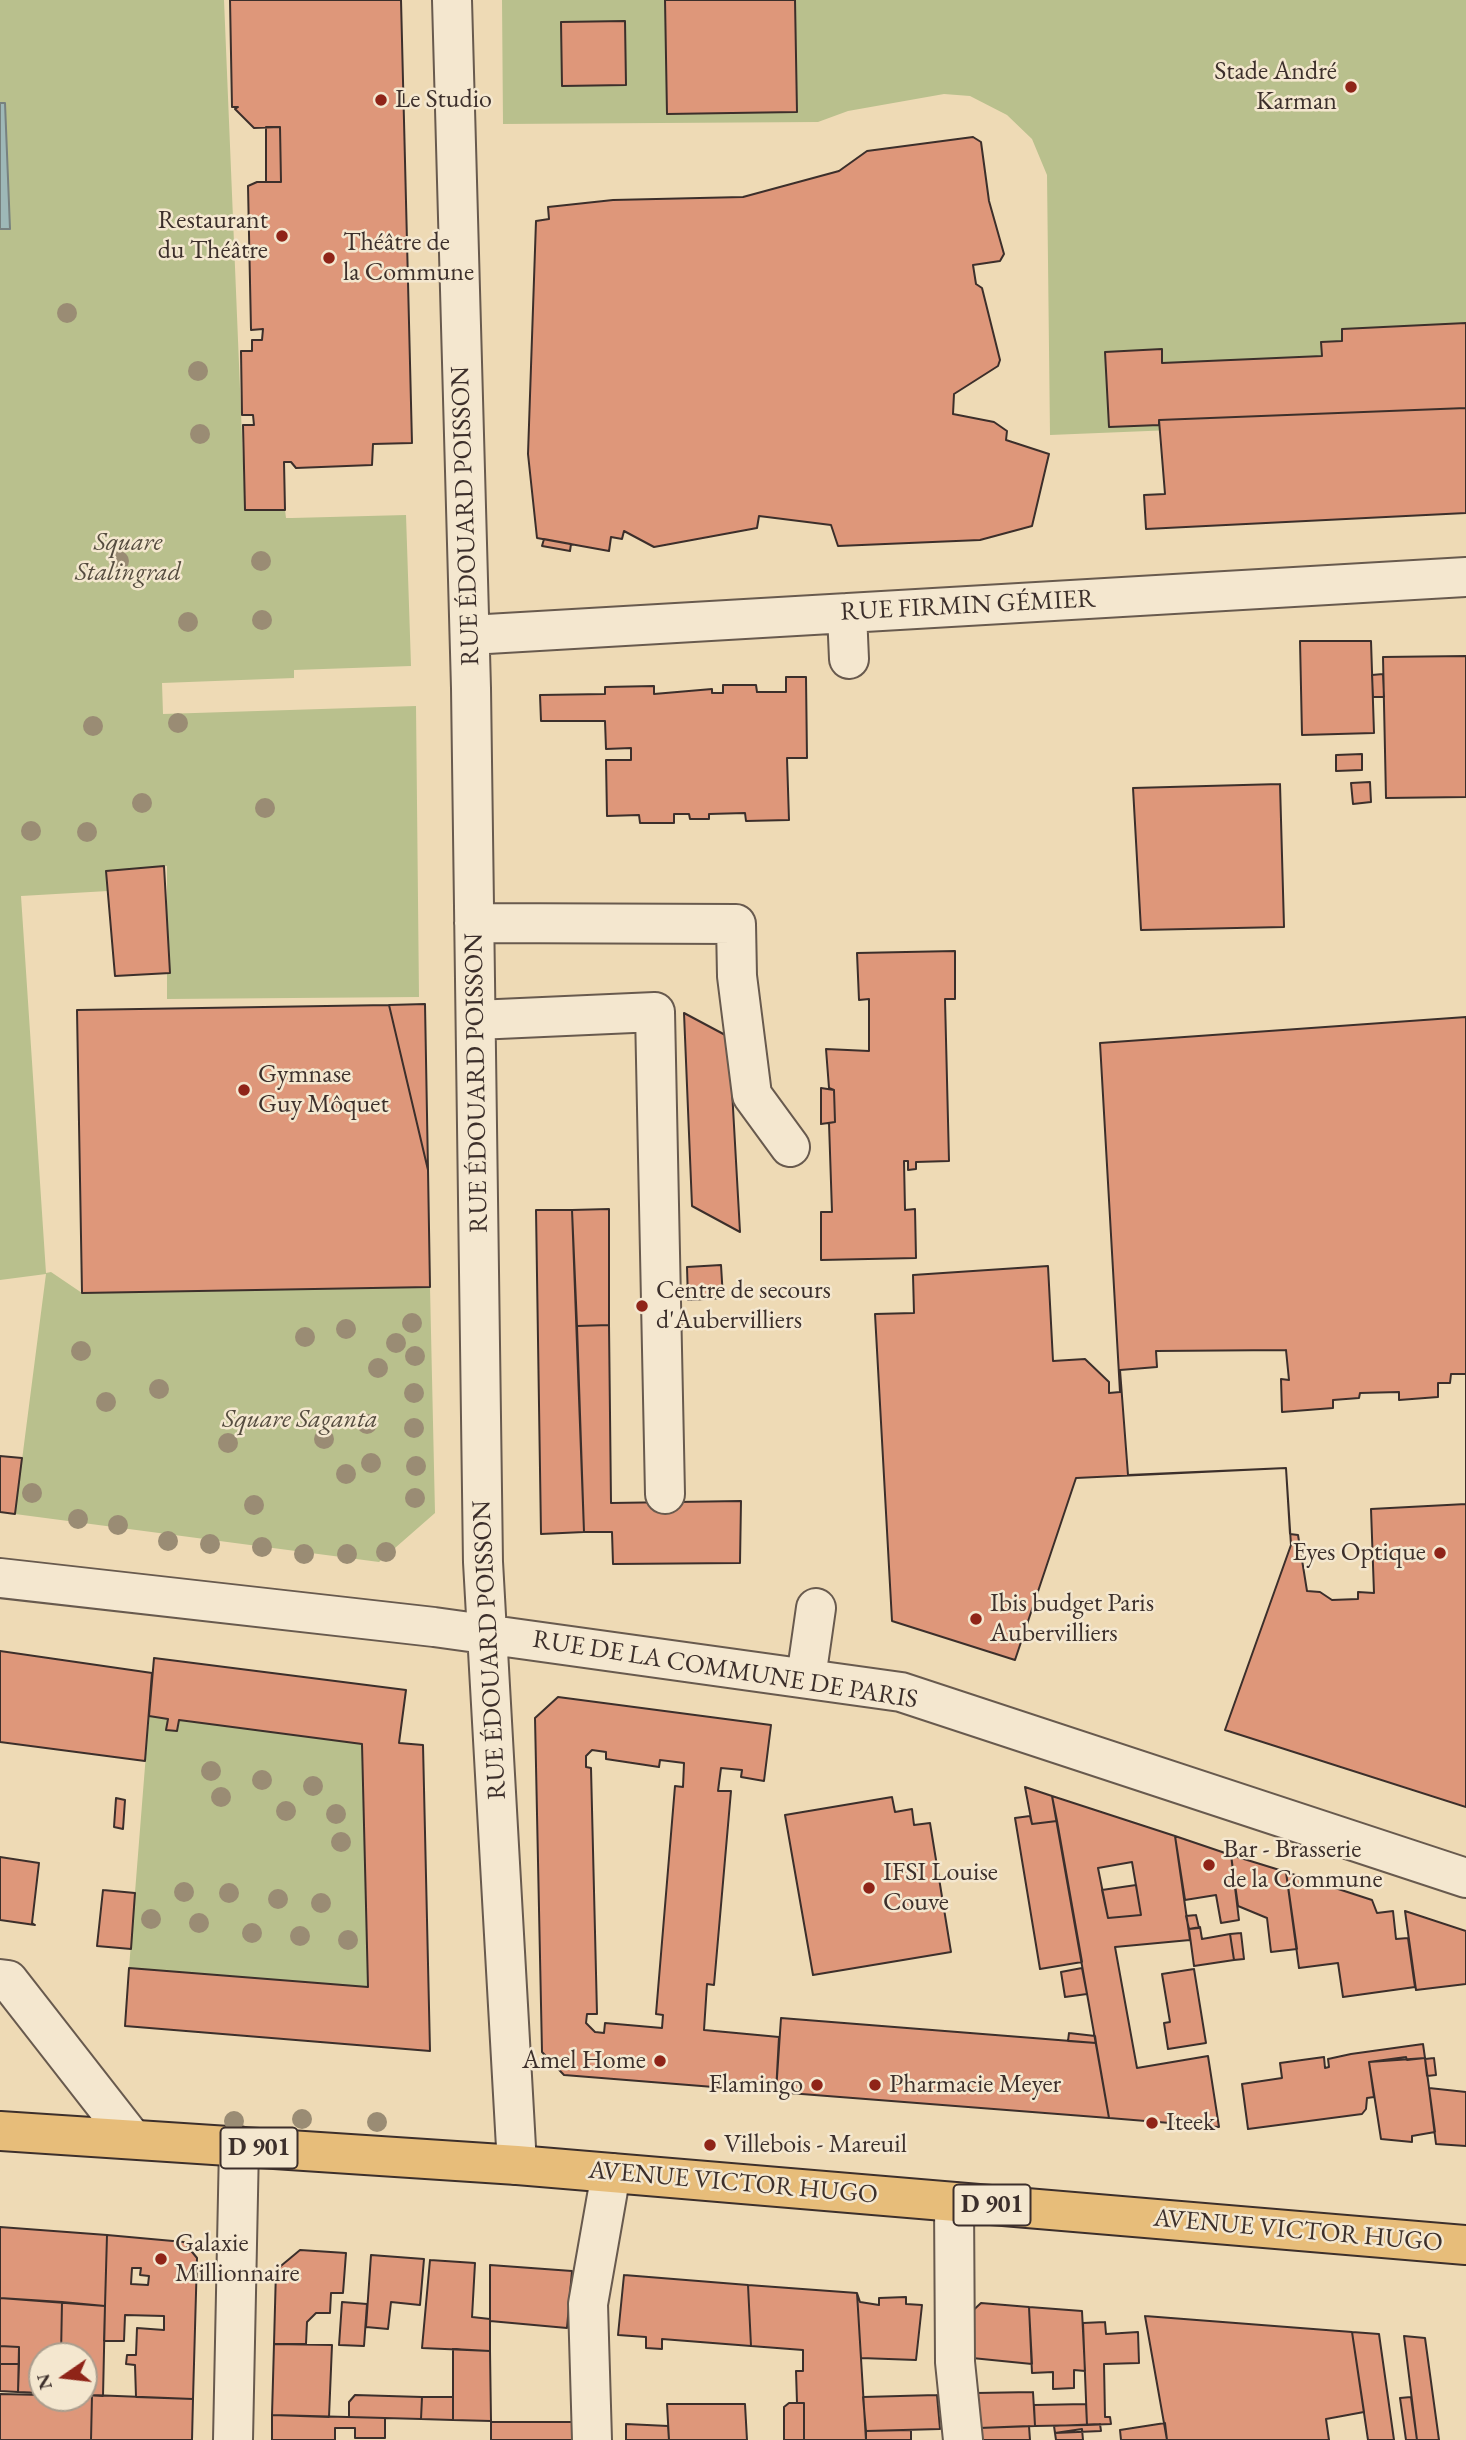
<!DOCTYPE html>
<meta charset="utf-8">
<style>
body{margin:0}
#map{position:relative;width:1466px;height:2440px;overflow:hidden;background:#eedab5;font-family:"EB Garamond",serif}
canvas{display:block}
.north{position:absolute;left:28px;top:2342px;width:70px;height:70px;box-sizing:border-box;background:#f4e7cf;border:2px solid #aa9d8d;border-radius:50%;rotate:256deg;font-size:19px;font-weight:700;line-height:28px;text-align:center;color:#3c2f2b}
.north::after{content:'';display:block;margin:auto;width:24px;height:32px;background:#8f2418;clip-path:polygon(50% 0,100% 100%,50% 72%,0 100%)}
</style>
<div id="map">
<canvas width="1466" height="2440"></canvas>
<div class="north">N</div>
</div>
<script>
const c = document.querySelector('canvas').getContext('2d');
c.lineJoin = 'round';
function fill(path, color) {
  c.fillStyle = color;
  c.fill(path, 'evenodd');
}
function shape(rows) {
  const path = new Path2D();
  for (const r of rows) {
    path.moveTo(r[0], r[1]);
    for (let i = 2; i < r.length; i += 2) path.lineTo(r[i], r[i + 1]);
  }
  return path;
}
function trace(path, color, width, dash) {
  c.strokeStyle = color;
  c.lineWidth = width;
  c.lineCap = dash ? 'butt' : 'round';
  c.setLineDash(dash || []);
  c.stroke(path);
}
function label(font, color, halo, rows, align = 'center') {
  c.font = font + ' "EB Garamond",serif';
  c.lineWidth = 5;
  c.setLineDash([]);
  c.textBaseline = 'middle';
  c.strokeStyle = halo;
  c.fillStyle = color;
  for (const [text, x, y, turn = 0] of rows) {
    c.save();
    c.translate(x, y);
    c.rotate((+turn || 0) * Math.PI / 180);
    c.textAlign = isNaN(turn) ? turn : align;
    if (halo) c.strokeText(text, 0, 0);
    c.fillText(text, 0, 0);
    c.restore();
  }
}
const green = shape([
 [0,0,224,0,245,510,285,510,286,518,292,518,406,515,411,666,294,670,294,678,162,683,163,714,416,706,419,997,167,999,167,866,107,871,108,891,21,896,46,1273,51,1272,82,1293,430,1287,435,1513,379,1562,15,1514,46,1274,0,1280],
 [502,0,1466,0,1466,418,1050,435,1047,175,1032,139,1007,115,970,96,944,94,848,111,818,122,503,124],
 [149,1716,168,1719,167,1730,177,1731,179,1720,362,1744,368,1987,129,1968]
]);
const water = shape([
 [0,103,5,103,10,229,0,229,0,103]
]);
const building = shape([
 [230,0,401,0,412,443,373,444,372,465,296,468,291,462,284,462,285,510,245,510,243,425,254,425,253,415,242,415,241,351,252,351,252,340,262,340,263,329,251,330,248,186,257,182,281,182,280,127,254,128,235,109,238,107,232,107,230,0],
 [665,0,795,0,797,112,667,114,665,0],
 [625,21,626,85,562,86,561,22,625,21],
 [266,127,280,127,281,182,266,182,266,127],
 [973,137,981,142,989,201,1004,254,1000,261,973,265,976,284,982,288,1000,360,998,366,954,394,953,414,994,422,1007,431,1006,440,1049,454,1032,526,980,540,838,546,831,525,759,516,757,528,654,547,624,531,622,539,611,537,609,551,537,538,528,454,536,221,549,219,548,207,613,200,743,197,839,171,867,151,973,137],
 [1466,323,1466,408,1159,420,1159,425,1109,427,1105,352,1162,349,1162,363,1322,356,1321,342,1342,341,1342,329,1466,323],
 [1466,408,1466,513,1146,529,1144,495,1165,494,1159,420,1466,408],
 [544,539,571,544,570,551,542,546,544,539],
 [1300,641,1371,641,1374,733,1302,735,1300,641],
 [1466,656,1466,797,1386,798,1383,657,1466,656],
 [1383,674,1384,697,1373,697,1372,675,1383,674],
 [786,677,806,677,807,758,787,758,789,820,746,821,745,813,709,814,709,819,690,819,689,814,674,814,674,823,640,823,639,815,607,816,606,760,631,760,631,748,606,749,605,721,541,721,540,695,605,694,605,687,654,686,654,694,712,689,712,693,723,693,723,685,756,685,757,692,786,692,786,677],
 [1362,754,1362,770,1336,771,1336,755,1362,754],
 [1370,782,1371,802,1353,804,1351,783,1370,782],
 [1280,784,1284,927,1141,930,1133,788,1280,784],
 [164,866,170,973,115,976,106,871,164,866],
 [955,951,955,999,945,999,949,1161,916,1162,916,1169,908,1170,908,1161,904,1161,905,1210,915,1209,916,1258,821,1260,821,1212,832,1212,829,1123,835,1122,834,1090,829,1088,826,1049,869,1051,869,999,859,1000,857,953,955,951],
 [425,1004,428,1170,389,1005,425,1004],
 [389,1005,428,1170,430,1287,82,1293,77,1010,389,1005],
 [684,1013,729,1037,740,1232,692,1206,684,1013],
 [1466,1017,1466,1807,1225,1730,1291,1545,1286,1468,1076,1478,1015,1660,892,1621,875,1314,914,1313,913,1275,1048,1266,1053,1361,1085,1359,1109,1382,1109,1393,1120,1392,1100,1043,1466,1017],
 [821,1088,834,1090,835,1122,821,1124,821,1088],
 [609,1209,609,1325,577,1326,572,1210,609,1209],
 [536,1210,572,1210,584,1532,541,1534,536,1210],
 [721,1265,723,1298,688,1300,687,1267,721,1265],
 [609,1325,611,1503,741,1501,740,1563,613,1564,612,1532,584,1532,577,1326,609,1325],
 [1286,1350,1289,1380,1281,1379,1282,1412,1333,1408,1333,1400,1359,1398,1360,1393,1399,1392,1399,1400,1438,1397,1438,1383,1450,1383,1451,1374,1466,1374,1466,1504,1371,1509,1374,1593,1358,1592,1358,1599,1332,1600,1320,1592,1307,1591,1298,1535,1290,1534,1286,1468,1128,1475,1120,1370,1157,1367,1156,1351,1286,1350],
 [0,1456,22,1458,15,1514,0,1512,0,1456],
 [0,1651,152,1673,145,1761,0,1742,0,1651],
 [154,1658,406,1690,399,1743,423,1745,430,2051,125,2026,129,1968,368,1987,362,1744,179,1720,177,1731,166,1730,168,1719,149,1716,154,1658],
 [558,1697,771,1725,764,1781,741,1777,742,1770,721,1768,718,1791,731,1791,714,1985,707,1984,704,2030,779,2037,776,2092,564,2075,542,2052,535,1718,558,1697],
 [592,1750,606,1752,606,1759,659,1767,660,1760,684,1763,683,1787,675,1786,656,2014,663,2015,662,2028,605,2023,604,2033,595,2032,586,2023,587,2014,597,2014,591,1768,586,1767,586,1756,592,1750],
 [1025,1787,1052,1796,1057,1821,1032,1824,1025,1787],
 [1052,1796,1175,1836,1190,1940,1115,1947,1137,2068,1208,2056,1219,2127,1109,2118,1052,1796],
 [1132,1862,1141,1915,1108,1918,1098,1868,1132,1862],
 [892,1797,895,1812,912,1809,914,1825,930,1823,951,1952,813,1975,785,1815,892,1797],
 [116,1798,125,1800,123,1829,114,1827,116,1798],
 [1030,1816,1032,1824,1057,1821,1082,1962,1040,1969,1015,1818,1030,1816],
 [1175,1836,1231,1855,1239,1920,1221,1923,1216,1895,1185,1900,1175,1836],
 [1231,1855,1286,1872,1297,1949,1271,1952,1267,1918,1238,1906,1231,1855],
 [0,1857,39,1863,32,1923,35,1925,0,1920,0,1857],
 [1286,1872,1372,1900,1377,1913,1393,1911,1396,1939,1408,1938,1415,1987,1343,1997,1338,1963,1299,1968,1286,1872],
 [1136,1885,1141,1915,1108,1918,1102,1890,1136,1885],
 [103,1890,135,1893,131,1949,97,1946,103,1890],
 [1405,1911,1466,1931,1466,1984,1416,1990,1405,1911],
 [1196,1915,1199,1928,1189,1929,1186,1916,1196,1915],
 [1200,1927,1202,1939,1230,1934,1234,1960,1194,1966,1189,1929,1200,1927],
 [1241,1933,1244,1959,1234,1960,1230,1934,1241,1933],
 [1082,1968,1087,1994,1065,1997,1061,1972,1082,1968],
 [1194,1969,1206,2043,1168,2049,1164,2023,1170,2022,1162,1974,1194,1969],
 [781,2018,1096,2043,1109,2118,776,2092,781,2018],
 [1069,2033,1095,2036,1096,2043,1068,2041,1069,2033],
 [1423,2044,1425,2058,1369,2062,1374,2097,1367,2098,1366,2109,1362,2114,1248,2129,1242,2084,1282,2078,1280,2063,1324,2057,1325,2068,1329,2067,1328,2059,1351,2054,1423,2044],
 [1406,2057,1407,2060,1425,2058,1435,2132,1412,2136,1412,2142,1381,2139,1369,2062,1406,2057],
 [1434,2058,1436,2075,1427,2076,1425,2059,1434,2058],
 [1429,2088,1466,2092,1466,2146,1436,2144,1429,2088],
 [0,2227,107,2235,105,2306,0,2298,0,2227],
 [107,2235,184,2242,197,2258,193,2399,136,2397,135,2365,126,2364,127,2355,136,2355,137,2328,164,2330,164,2316,125,2315,124,2341,104,2341,107,2235],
 [132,2268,141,2268,140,2275,149,2276,148,2285,131,2284,132,2268],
 [300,2250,346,2253,343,2293,331,2293,330,2313,316,2313,307,2322,306,2344,274,2344,276,2270,300,2250],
 [371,2255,424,2259,420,2305,391,2302,388,2329,366,2327,371,2255],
 [430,2260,475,2263,472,2317,490,2319,490,2351,422,2348,430,2260],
 [490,2265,572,2271,567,2328,490,2321,490,2265],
 [624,2275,748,2285,751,2346,662,2339,662,2349,646,2348,646,2337,618,2335,624,2275],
 [748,2285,857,2293,866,2440,804,2440,804,2403,797,2403,796,2371,803,2371,803,2350,751,2346,748,2285],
 [857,2293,860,2302,879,2305,879,2298,906,2297,906,2304,922,2305,916,2360,861,2358,857,2293],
 [0,2298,62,2302,61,2356,42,2356,42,2393,18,2392,19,2347,0,2346,0,2298],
 [62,2302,105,2306,103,2396,84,2395,84,2356,61,2356,62,2302],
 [342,2302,367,2304,364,2346,339,2345,342,2302],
 [981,2303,1029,2307,1032,2364,972,2358,967,2316,981,2303],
 [1029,2307,1082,2311,1085,2371,1074,2370,1074,2388,1053,2389,1053,2372,1032,2373,1029,2307],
 [1145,2316,1352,2332,1364,2412,1326,2419,1329,2440,1167,2440,1145,2316],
 [1105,2322,1106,2334,1138,2332,1139,2363,1104,2364,1105,2417,1110,2417,1111,2424,1087,2425,1083,2323,1105,2322],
 [1352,2332,1379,2334,1394,2440,1368,2440,1352,2332],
 [1404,2336,1425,2338,1439,2440,1417,2440,1404,2336],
 [274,2344,332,2345,329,2417,272,2415,274,2344],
 [0,2346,19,2347,19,2364,0,2364,0,2346],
 [453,2349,490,2351,491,2421,453,2420,453,2349],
 [0,2364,19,2364,18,2392,0,2391,0,2364],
 [1033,2392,1035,2426,979,2428,976,2393,1033,2392],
 [0,2394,42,2395,42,2398,92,2395,91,2440,0,2440,0,2394],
 [92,2395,193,2399,192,2440,91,2440,92,2395],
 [355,2395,422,2397,421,2419,349,2417,349,2402,355,2395],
 [937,2395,940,2429,866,2431,863,2397,937,2395],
 [422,2397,453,2397,453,2420,421,2419,422,2397],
 [1411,2397,1417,2440,1406,2440,1400,2398,1411,2397],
 [789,2403,804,2403,804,2440,784,2440,784,2407,789,2403],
 [667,2404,745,2404,747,2440,669,2440,667,2404],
 [1086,2404,1087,2425,1035,2426,1034,2405,1086,2404],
 [272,2415,385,2418,385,2438,355,2438,355,2428,335,2428,335,2440,272,2440,272,2415],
 [491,2422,572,2422,573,2440,491,2440,491,2422],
 [1165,2423,1167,2440,1121,2440,1120,2430,1165,2423],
 [626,2424,668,2426,669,2440,626,2440,626,2424],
 [1100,2424,1101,2431,1055,2433,1054,2426,1100,2424],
 [1029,2426,1030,2440,980,2440,979,2428,1029,2426],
 [1082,2429,1083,2440,1056,2440,1055,2433,1082,2429],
 [911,2430,911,2440,866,2440,866,2431,911,2430]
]);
const minor = shape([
 [452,0,471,688,483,1562,517,2165],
 [847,613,849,659],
 [470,635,1466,577],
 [474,923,736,924,737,976,752,1095,790,1147],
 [476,1020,655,1012,665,1494],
 [0,1578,434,1627,901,1692,1466,1878],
 [806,1678,816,1608],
 [0,1979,8,1980,132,2139],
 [954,2202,955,2362,963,2440],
 [233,2440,239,2146],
 [592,2440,588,2304,611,2173]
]);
const major = shape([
 [0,2131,517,2165,1466,2245]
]);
const trees = [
 [67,313],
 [198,371],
 [200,434],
 [119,561],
 [261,561],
 [262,620],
 [188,622],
 [178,723],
 [93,726],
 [142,803],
 [265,808],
 [31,831],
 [87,832],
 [412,1323],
 [346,1329],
 [305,1337],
 [396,1343],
 [81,1351],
 [415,1356],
 [378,1368],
 [159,1389],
 [414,1393],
 [106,1402],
 [367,1424],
 [414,1428],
 [324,1439],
 [228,1443],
 [371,1463],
 [416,1466],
 [346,1474],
 [32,1493],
 [415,1498],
 [254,1505],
 [78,1519],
 [118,1525],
 [168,1541],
 [210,1544],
 [262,1547],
 [386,1552],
 [304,1554],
 [347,1554],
 [211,1771],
 [262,1780],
 [313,1786],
 [221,1797],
 [286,1811],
 [336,1814],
 [341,1842],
 [184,1892],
 [229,1893],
 [278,1899],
 [321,1903],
 [151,1919],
 [199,1923],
 [252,1933],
 [300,1936],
 [348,1940],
 [302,2119],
 [234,2121],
 [377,2122]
];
const markers = [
 [1351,87,7,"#8f2418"],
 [381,100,7,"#8f2418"],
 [282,236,7,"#8f2418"],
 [329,258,7,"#8f2418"],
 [244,1090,7,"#8f2418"],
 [642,1306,7,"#8f2418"],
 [1440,1553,7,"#8f2418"],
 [976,1619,7,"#8f2418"],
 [1209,1865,7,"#8f2418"],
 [869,1888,7,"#8f2418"],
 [660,2061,7,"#8f2418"],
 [817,2085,7,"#8f2418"],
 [875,2085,7,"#8f2418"],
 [1152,2123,7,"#8f2418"],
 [710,2145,7,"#8f2418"],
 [161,2259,7,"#8f2418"]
];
const shields = [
 [259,2148,77],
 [992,2205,77]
];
const shieldNames = [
 ["D 901",259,2148],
 ["D 901",992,2205]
];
const poiNames = [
 ["Stade André",1337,72,"right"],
 ["Karman",1337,102,"right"],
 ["Le Studio",395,100],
 ["Restaurant",268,221,"right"],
 ["du Théâtre",268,251,"right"],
 ["Théâtre de",343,243],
 ["la Commune",343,273],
 ["Gymnase",258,1075],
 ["Guy Môquet",258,1105],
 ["Centre de secours",656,1291],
 ["d'Aubervilliers",656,1321],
 ["Eyes Optique",1426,1553,"right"],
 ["Ibis budget Paris",990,1604],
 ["Aubervilliers",990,1634],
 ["Bar - Brasserie",1223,1850],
 ["de la Commune",1223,1880],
 ["IFSI Louise",883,1873],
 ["Couve",883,1903],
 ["Amel Home",646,2061,"right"],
 ["Flamingo",803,2085,"right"],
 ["Pharmacie Meyer",889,2085],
 ["Iteek",1166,2123],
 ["Villebois - Mareuil",724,2145],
 ["Galaxie",175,2244],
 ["Millionnaire",175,2274]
];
const streetNames = [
 ["RUE ÉDOUARD POISSON",466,516,-92],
 ["RUE FIRMIN GÉMIER",968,606,-3],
 ["RUE ÉDOUARD POISSON",477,1083,-91],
 ["RUE ÉDOUARD POISSON",490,1650,-93],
 ["RUE DE LA COMMUNE DE PARIS",725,1670,9],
 ["AVENUE VICTOR HUGO",733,2183,5],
 ["AVENUE VICTOR HUGO",1298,2231,5]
];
const parkNames = [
 ["Square",128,543],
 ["Stalingrad",128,573],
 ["Square Saganta",300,1420]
];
fill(green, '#b9c08d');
fill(water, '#9eb8b7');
trace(water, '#77817f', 2);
fill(building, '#de977a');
trace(building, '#3c2f2b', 2);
trace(minor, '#685a4e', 42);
trace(major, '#3c2f2b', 42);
trace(minor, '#f4e7cf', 38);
trace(major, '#e7bd7a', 38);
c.fillStyle = '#9a8c74';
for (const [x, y] of trees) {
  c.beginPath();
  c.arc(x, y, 10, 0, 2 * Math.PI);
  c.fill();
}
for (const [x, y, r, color] of markers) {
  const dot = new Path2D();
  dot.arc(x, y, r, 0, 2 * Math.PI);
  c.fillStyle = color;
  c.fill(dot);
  trace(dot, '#f4e7cf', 2.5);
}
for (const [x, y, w] of shields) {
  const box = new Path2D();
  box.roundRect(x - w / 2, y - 20.5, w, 41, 5);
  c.fillStyle = '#f4e7cf';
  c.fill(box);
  trace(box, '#3c2f2b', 2);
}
label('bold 24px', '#3c2f2b', null, shieldNames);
label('26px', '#3c2f2b', '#f4e7cf', poiNames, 'left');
label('26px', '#3c2f2b', '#f4e7cf', streetNames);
label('italic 26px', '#554c3f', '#f4e7cf', parkNames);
</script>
